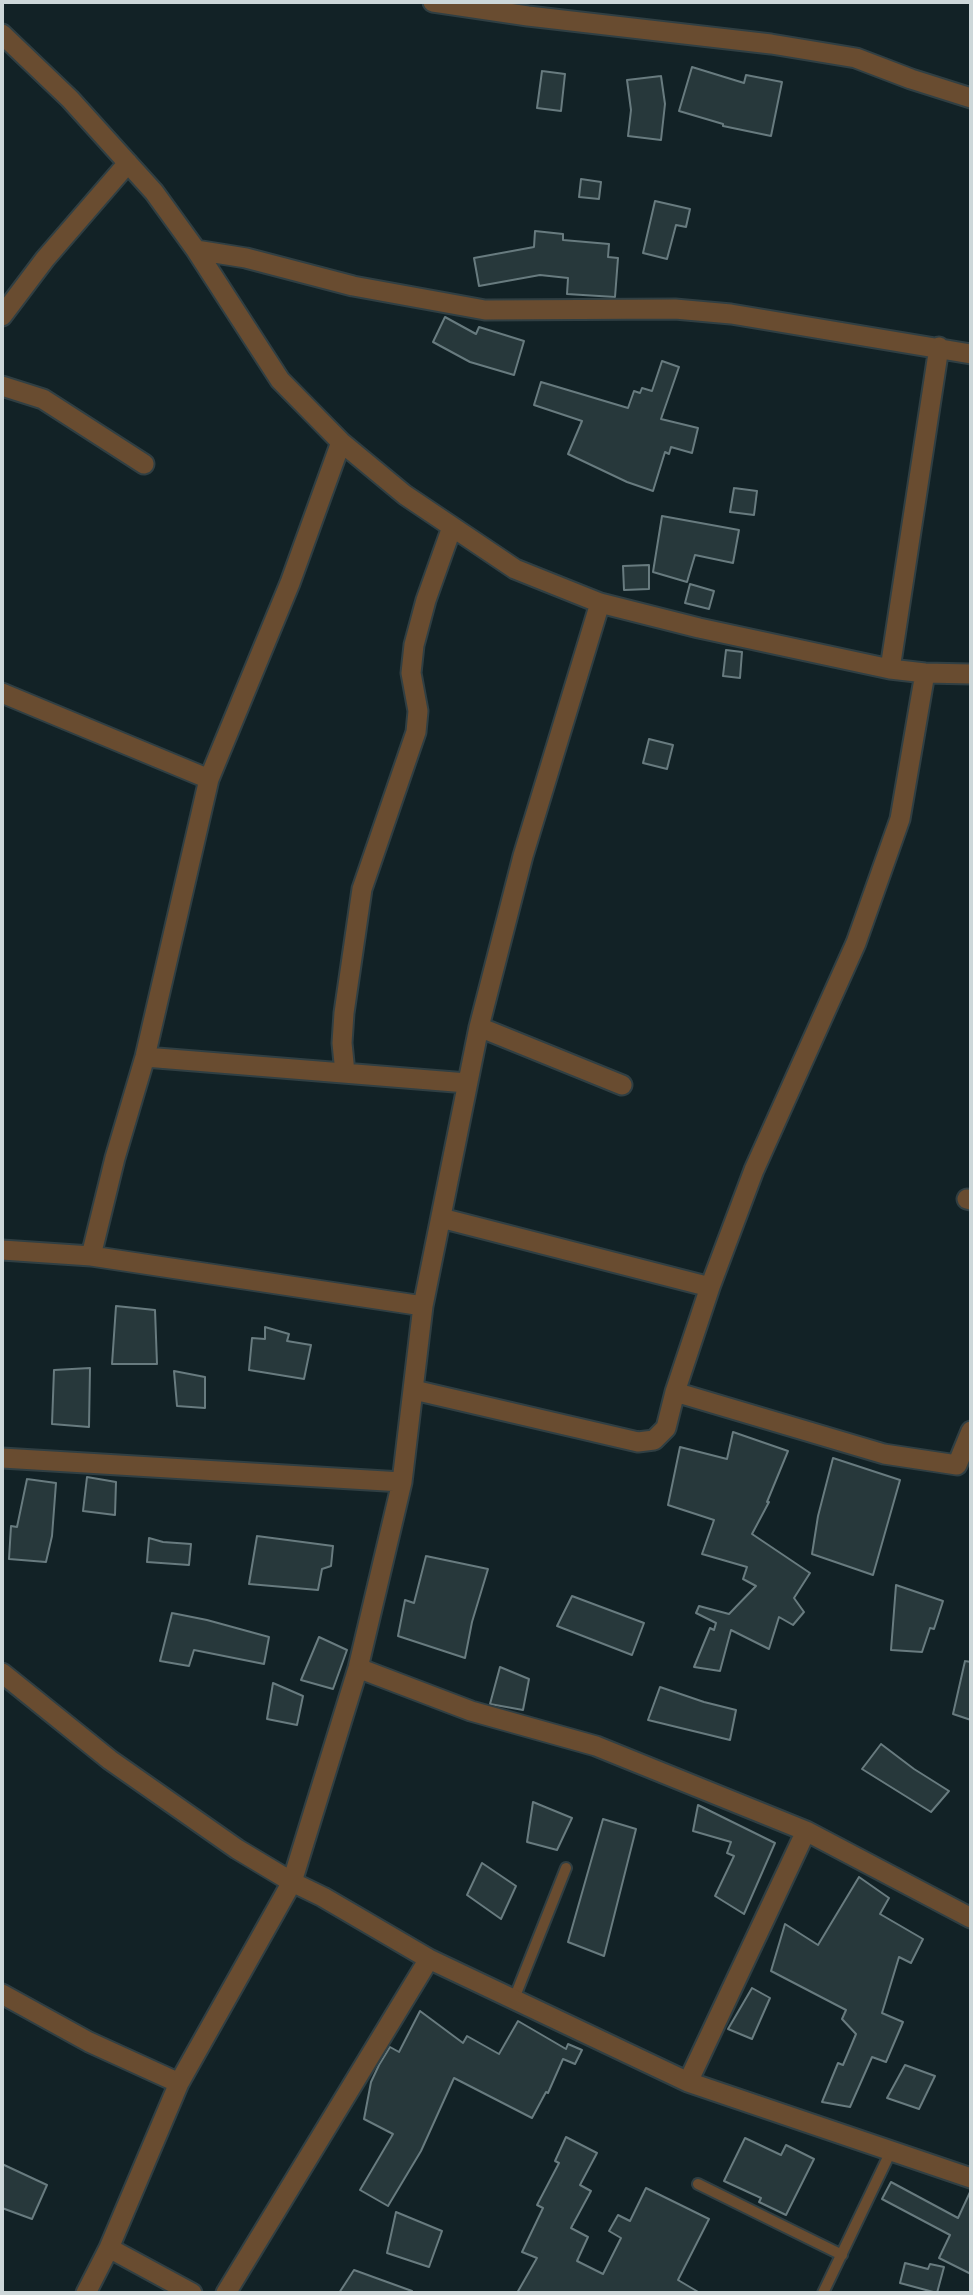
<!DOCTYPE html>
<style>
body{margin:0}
#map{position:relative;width:973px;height:2295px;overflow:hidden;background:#122226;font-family:"Zilla Slab",serif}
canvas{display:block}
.frame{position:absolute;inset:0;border:4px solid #cdd7d9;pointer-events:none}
</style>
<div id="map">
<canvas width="973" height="2295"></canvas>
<div class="frame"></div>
</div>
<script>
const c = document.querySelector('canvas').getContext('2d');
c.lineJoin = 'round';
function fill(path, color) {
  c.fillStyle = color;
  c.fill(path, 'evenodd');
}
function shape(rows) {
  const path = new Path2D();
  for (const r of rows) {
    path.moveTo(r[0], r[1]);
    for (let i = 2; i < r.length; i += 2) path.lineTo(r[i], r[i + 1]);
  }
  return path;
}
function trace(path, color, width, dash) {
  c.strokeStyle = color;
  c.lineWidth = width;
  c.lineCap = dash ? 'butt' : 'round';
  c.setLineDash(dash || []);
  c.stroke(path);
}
const building = shape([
 [692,67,744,83,746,75,782,82,771,136,723,126,723,124,679,111,692,67],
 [542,71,565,74,561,111,537,108,542,71],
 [661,76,665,104,661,140,628,136,631,110,627,80,661,76],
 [581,179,601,182,599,199,579,197,581,179],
 [655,201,690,209,686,227,676,225,667,259,643,253,655,201],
 [535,231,563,234,563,240,609,244,608,257,618,258,615,297,567,294,568,278,540,275,479,286,474,258,534,247,535,231],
 [445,317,476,334,479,327,524,341,514,375,470,362,433,342,445,317],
 [662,361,679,367,661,419,698,428,692,453,671,447,669,454,665,452,653,491,627,482,568,454,582,421,534,405,541,382,628,408,634,391,640,393,642,388,652,391,662,361],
 [734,488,757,491,754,515,730,512,734,488],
 [662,516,739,530,733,563,695,555,687,582,653,572,662,516],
 [649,565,649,589,624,590,623,566,649,565],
 [690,584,714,591,709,609,685,603,690,584],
 [726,650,742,652,740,678,723,676,726,650],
 [649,739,673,745,667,769,643,763,649,739],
 [116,1306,155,1310,157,1364,112,1364,116,1306],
 [265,1327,289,1334,287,1341,311,1345,304,1379,249,1370,252,1338,265,1339,265,1327],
 [90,1368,89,1427,52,1424,54,1370,90,1368],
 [174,1371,205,1377,205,1408,177,1406,174,1371],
 [733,1432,788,1451,767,1502,769,1502,752,1534,810,1573,794,1598,804,1612,793,1625,779,1617,769,1649,731,1630,720,1671,694,1667,710,1628,714,1630,716,1623,696,1613,699,1606,729,1614,756,1586,743,1579,747,1567,702,1554,714,1520,668,1505,680,1447,727,1459,733,1432],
 [833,1458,900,1480,873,1575,812,1554,818,1516,833,1458],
 [87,1477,116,1482,115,1515,83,1511,87,1477],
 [27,1479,56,1483,52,1536,46,1562,9,1559,11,1526,17,1527,27,1479],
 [257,1536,333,1546,331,1566,322,1569,318,1590,249,1584,257,1536],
 [149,1538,163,1542,191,1544,189,1565,147,1562,149,1538],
 [426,1556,488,1569,472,1622,465,1658,398,1636,405,1600,414,1603,426,1556],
 [896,1585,943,1601,934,1629,930,1628,922,1652,891,1650,896,1585],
 [572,1596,644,1623,632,1655,557,1626,572,1596],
 [172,1613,207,1620,269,1637,264,1664,194,1650,189,1666,160,1661,172,1613],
 [319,1637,347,1650,333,1689,301,1680,319,1637],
 [965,1661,971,1662,971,1720,953,1714,965,1661],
 [500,1667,529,1679,523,1710,490,1704,500,1667],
 [273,1683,303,1696,297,1725,267,1719,273,1683],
 [660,1687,704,1702,736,1710,730,1740,648,1720,660,1687],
 [881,1744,914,1769,949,1791,931,1812,862,1769,881,1744],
 [533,1802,572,1818,557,1850,527,1842,533,1802],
 [698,1805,775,1843,744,1914,715,1896,734,1856,727,1853,731,1842,693,1831,698,1805],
 [603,1819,636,1829,604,1956,568,1942,603,1819],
 [482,1863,516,1886,501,1919,467,1895,482,1863],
 [859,1877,889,1898,880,1914,923,1939,911,1963,899,1957,882,2013,903,2022,886,2062,872,2057,850,2107,822,2102,838,2063,843,2065,856,2034,842,2019,846,2010,771,1971,785,1924,818,1945,859,1877],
 [752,1988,770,1998,752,2039,728,2029,752,1988],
 [420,2011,463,2043,467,2036,499,2054,518,2021,566,2049,568,2044,582,2050,575,2064,563,2059,548,2093,546,2092,532,2118,454,2078,421,2151,388,2206,360,2190,393,2134,364,2119,371,2082,379,2065,390,2047,399,2052,420,2011],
 [905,2065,935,2076,919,2109,887,2098,905,2065],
 [566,2137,597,2153,580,2185,591,2191,571,2228,588,2237,577,2261,603,2274,621,2238,609,2231,618,2215,630,2221,646,2188,709,2219,678,2280,700,2293,517,2293,537,2258,522,2252,543,2208,537,2205,559,2163,555,2161,566,2137],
 [745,2138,781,2155,786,2145,814,2159,786,2215,759,2202,761,2198,724,2181,745,2138],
 [2,2164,47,2185,32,2219,2,2208,2,2164],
 [891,2182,958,2218,971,2190,971,2274,939,2258,950,2235,882,2199,891,2182],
 [396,2212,442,2231,429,2267,387,2253,396,2212],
 [905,2263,928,2269,930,2264,944,2267,937,2293,900,2283,905,2263],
 [354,2270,412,2291,412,2293,339,2293,354,2270]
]);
const service = shape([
 [514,1999,566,1868],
 [698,2184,842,2255],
 [823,2293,891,2151]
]);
const minor = shape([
 [433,2,528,16,771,44,856,58,911,79,971,98],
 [2,34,70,99,154,192,196,250,280,380,341,442,405,495,515,569,600,603,699,628,890,669,925,673,971,674],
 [196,250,246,258,353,286,485,310,675,309,731,314,971,354],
 [2,316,45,259,128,163],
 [2,386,43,399,144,464],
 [890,669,939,347],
 [2,693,209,779],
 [479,1027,622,1085],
 [145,1057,467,1083],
 [345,1073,342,1043,344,1013,362,889,416,732,418,711,411,673,414,645,426,600,452,527],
 [967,1199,971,1200],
 [441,1218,710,1287],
 [2,1250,91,1256,423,1306],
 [91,1256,115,1158,145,1057,209,779,290,583,341,442],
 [414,1390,638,1442,654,1440,666,1428,675,1392,710,1287,754,1170,856,943,900,819,925,673],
 [675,1392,884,1454,957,1465,971,1431],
 [2,1458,402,1482],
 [358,1668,471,1711,596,1746,806,1831,971,1918],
 [2,1673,110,1760,237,1849,292,1882,323,1897,429,1959,688,2082,971,2178],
 [2,1994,89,2042,179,2083],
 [688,2082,806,1831],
 [109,2248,192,2293],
 [86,2293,109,2248,179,2083,292,1882,358,1668,402,1482,423,1306,479,1027,523,856,600,603],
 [226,2293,429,1959]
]);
fill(building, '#27383b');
trace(building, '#687b7f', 2);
trace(service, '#303f43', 14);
trace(minor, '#303f43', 23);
trace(service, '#694c30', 10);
trace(minor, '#694c30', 19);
</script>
